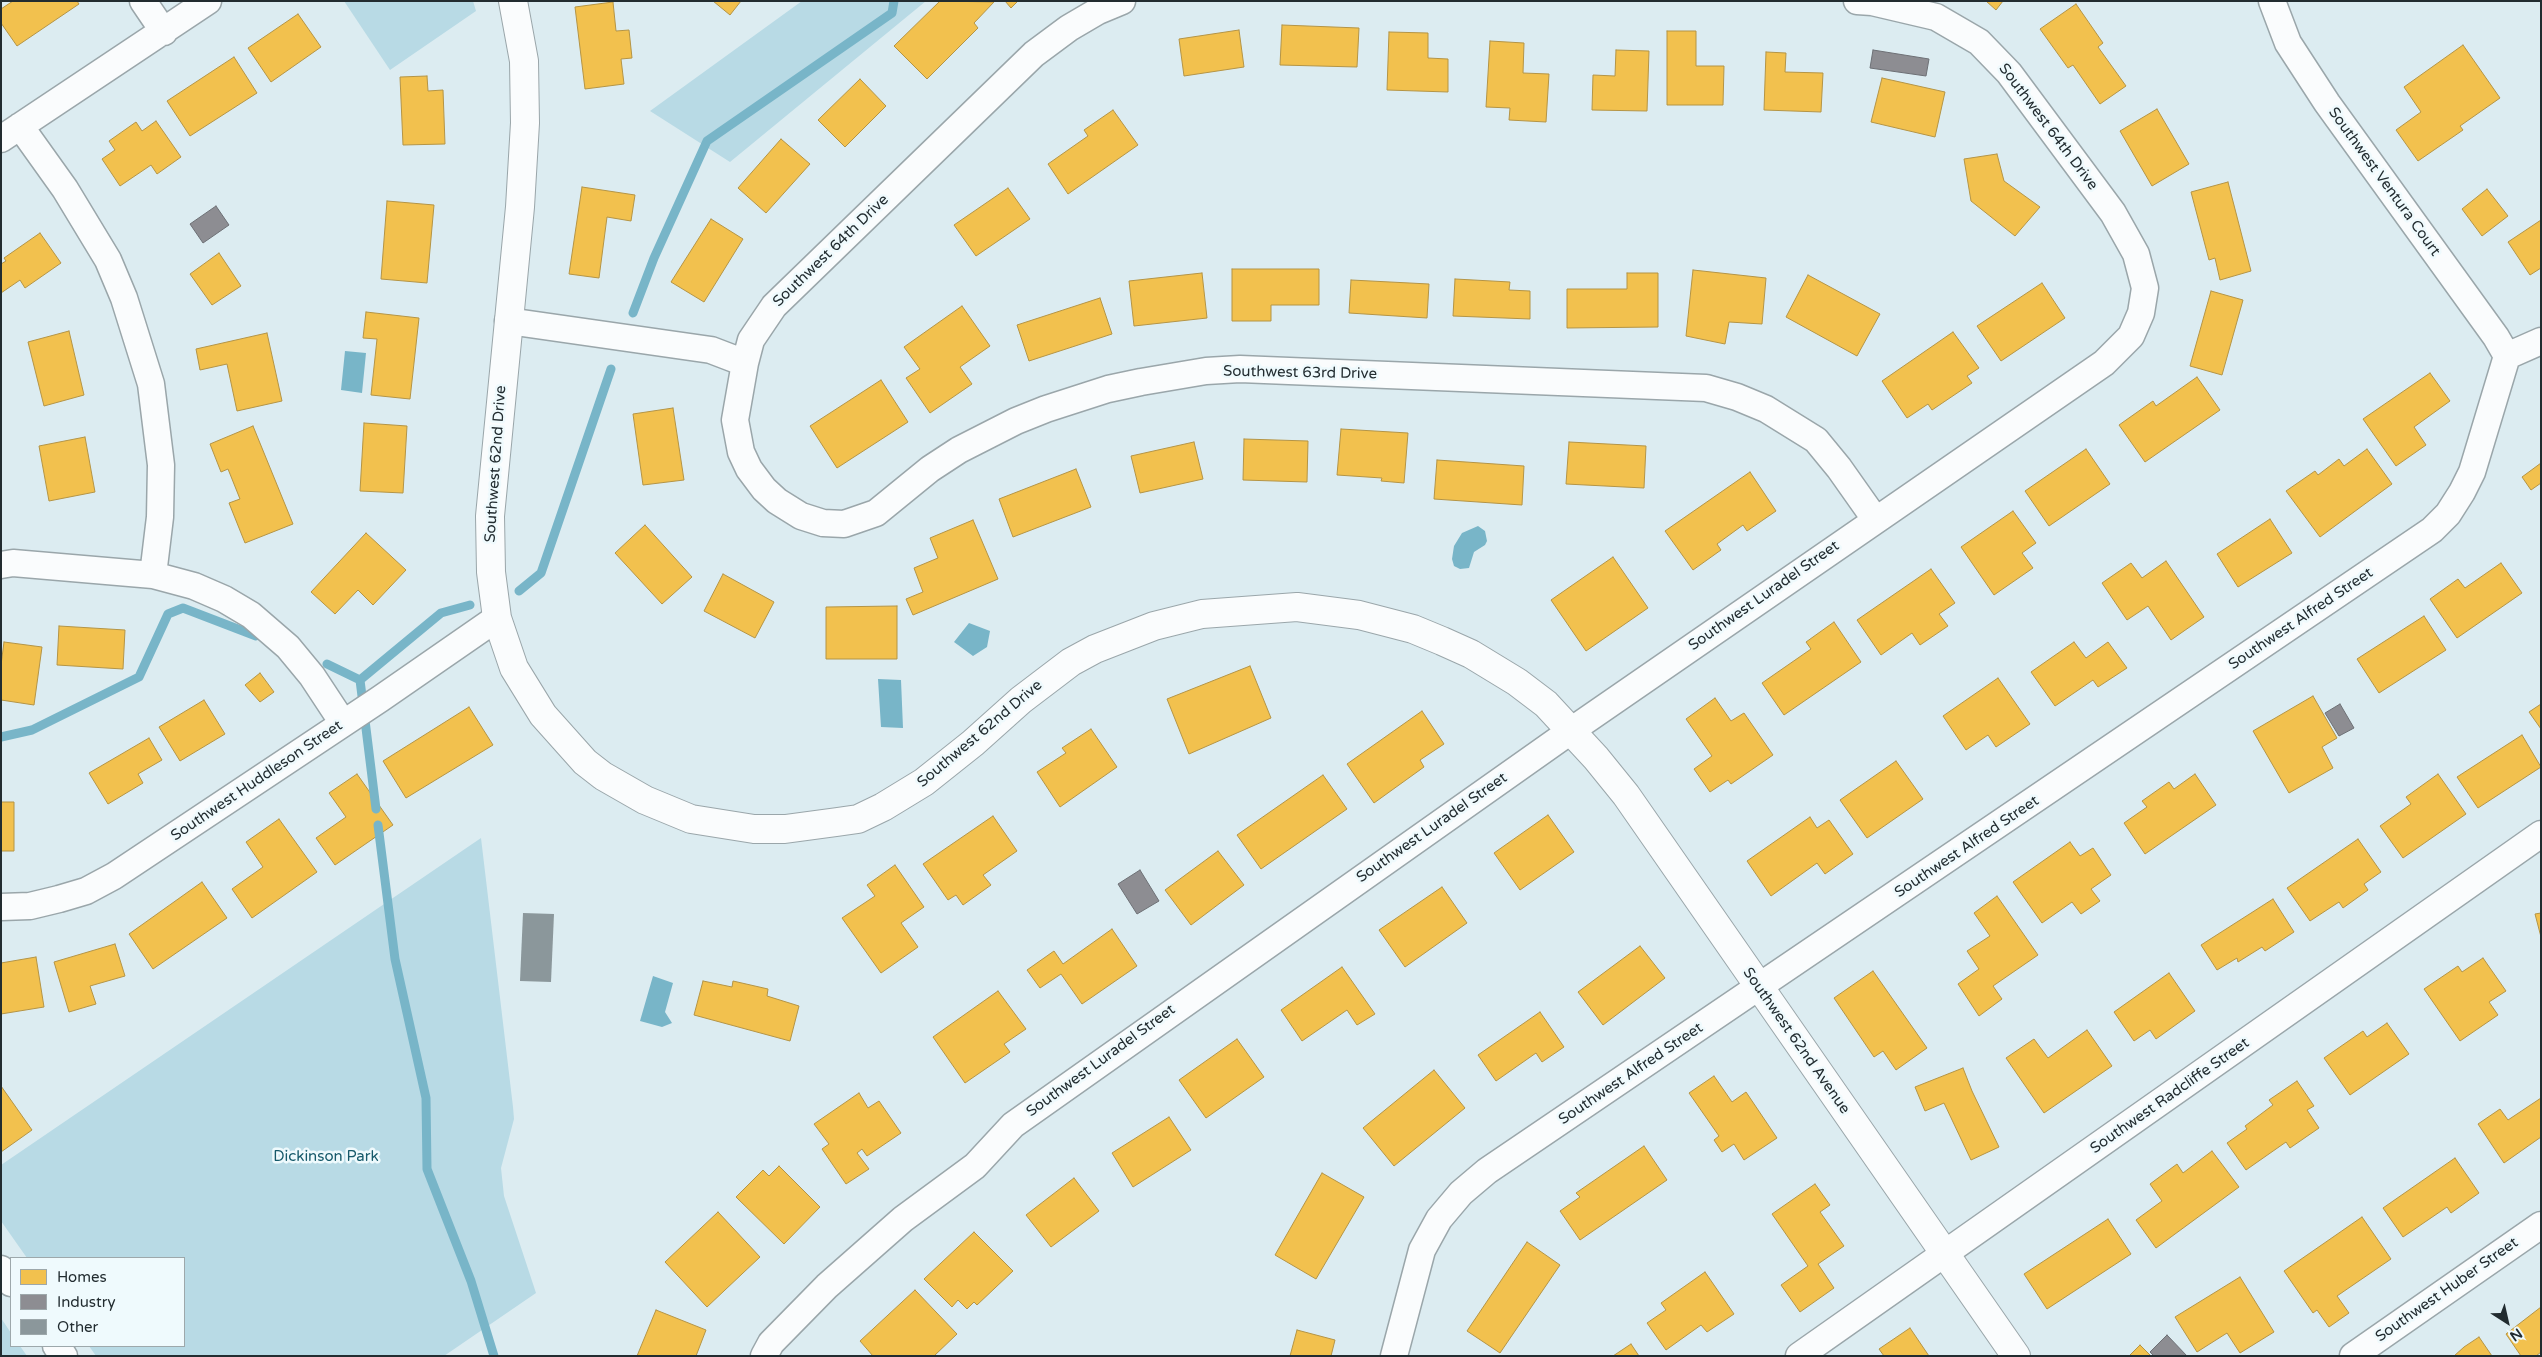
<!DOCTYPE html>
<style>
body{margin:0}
#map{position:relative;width:2542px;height:1357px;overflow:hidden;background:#dcecf1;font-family:"Varela Round",sans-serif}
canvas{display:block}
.frame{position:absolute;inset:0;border:2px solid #222c30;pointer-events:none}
.legend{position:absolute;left:10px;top:1257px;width:175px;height:90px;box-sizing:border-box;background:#effafd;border:1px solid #9da8ab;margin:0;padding:6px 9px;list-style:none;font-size:15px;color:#222c30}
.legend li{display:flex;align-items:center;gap:10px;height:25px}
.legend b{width:25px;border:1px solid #9da8ab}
.north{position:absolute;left:2482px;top:1297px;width:50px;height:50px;-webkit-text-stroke:4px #effafd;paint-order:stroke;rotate:145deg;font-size:14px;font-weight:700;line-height:20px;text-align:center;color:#222c30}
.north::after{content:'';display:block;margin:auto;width:18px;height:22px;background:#222c30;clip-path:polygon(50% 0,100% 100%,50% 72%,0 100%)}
</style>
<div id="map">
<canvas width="2542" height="1357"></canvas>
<div class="frame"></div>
<ul class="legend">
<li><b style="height:14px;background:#f2c14e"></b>Homes</li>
<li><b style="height:14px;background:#8d8d92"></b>Industry</li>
<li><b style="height:14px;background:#8b979b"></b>Other</li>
</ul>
<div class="north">N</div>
</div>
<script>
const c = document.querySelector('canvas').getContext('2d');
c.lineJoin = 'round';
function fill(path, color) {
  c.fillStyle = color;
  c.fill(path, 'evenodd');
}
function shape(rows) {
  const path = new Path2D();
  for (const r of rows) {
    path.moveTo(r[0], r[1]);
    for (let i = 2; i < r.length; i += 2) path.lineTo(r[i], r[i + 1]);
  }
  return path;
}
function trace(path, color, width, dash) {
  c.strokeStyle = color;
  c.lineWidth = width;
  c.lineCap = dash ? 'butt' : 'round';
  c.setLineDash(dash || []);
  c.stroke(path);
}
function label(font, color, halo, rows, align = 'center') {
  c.font = font + ' "Varela Round",sans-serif';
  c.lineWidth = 5;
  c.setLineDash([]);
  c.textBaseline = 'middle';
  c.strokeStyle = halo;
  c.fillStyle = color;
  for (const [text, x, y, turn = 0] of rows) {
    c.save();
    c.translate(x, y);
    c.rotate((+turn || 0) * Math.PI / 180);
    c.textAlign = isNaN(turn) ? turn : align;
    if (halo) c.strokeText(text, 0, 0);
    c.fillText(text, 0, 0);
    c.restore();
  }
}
const green = shape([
 [344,1,473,1,476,11,390,70],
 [802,1,926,1,730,162,650,111],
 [481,838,513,1107,514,1119,501,1168,504,1196,536,1293,444,1356,96,1356,89,1346,184,1346,184,1258,27,1258,1,1221,1,1165],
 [1,1318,11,1333,11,1346,20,1346,27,1356,1,1356]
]);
const water = shape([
 [345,351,366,353,362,393,341,390],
 [1478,526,1485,531,1487,541,1485,545,1474,552,1469,568,1460,569,1454,566,1452,559,1454,546,1462,533],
 [969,623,990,631,987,647,973,656,954,642],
 [878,679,901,680,903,728,881,727],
 [653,976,673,983,665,1012,672,1023,662,1027,640,1021]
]);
const homes = shape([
 [13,1,77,1,79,4,17,46,1,23,1,9,13,1],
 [713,1,741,1,730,15,713,1],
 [940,1,994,2,974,23,978,28,927,79,894,46,940,1],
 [1005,1,1018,1,1011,8,1005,1],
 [1986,1,2003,1,1996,10,1986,1],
 [613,2,616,31,629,30,632,58,621,59,624,84,585,89,575,7,613,2],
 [2076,4,2103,43,2098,47,2126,86,2100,104,2073,65,2068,68,2040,29,2076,4],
 [298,14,321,47,271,82,248,48,298,14],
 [1282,25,1359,28,1357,67,1280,65,1282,25],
 [1239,30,1244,67,1184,76,1179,39,1239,30],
 [1667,31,1696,31,1696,66,1724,66,1723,105,1667,105,1667,31],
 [1389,32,1428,33,1428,58,1448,59,1448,92,1387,90,1389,32],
 [1490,41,1524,43,1523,73,1549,74,1546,122,1509,120,1510,108,1486,107,1490,41],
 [2463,45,2500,98,2460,126,2463,130,2418,161,2396,130,2421,112,2404,87,2463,45],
 [1616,50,1649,51,1647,111,1592,110,1593,75,1615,76,1616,50],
 [1766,52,1786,53,1785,72,1823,73,1821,112,1764,110,1766,52],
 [234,57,257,93,190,136,167,101,234,57],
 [427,76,428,91,443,90,445,144,403,145,400,77,427,76],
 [1882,78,1945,92,1935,137,1871,122,1882,78],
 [860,79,886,106,845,147,818,120,860,79],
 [2157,109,2189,164,2152,186,2120,131,2157,109],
 [1113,110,1138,145,1068,194,1048,164,1088,136,1084,130,1113,110],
 [156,121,181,157,157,174,151,165,120,186,102,159,115,150,109,141,136,122,142,131,156,121],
 [781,139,810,164,766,213,738,188,781,139],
 [1997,154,2004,181,2040,207,2015,236,1971,201,1964,159,1997,154],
 [2228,182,2251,271,2220,280,2215,258,2209,260,2191,192,2228,182],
 [582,187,635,195,631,221,607,217,599,278,569,274,582,187],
 [1008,188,1030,219,976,256,954,225,1008,188],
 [2487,189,2508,216,2482,236,2462,209,2487,189],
 [387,201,434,205,427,283,381,279,387,201],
 [711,219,743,239,704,302,671,282,711,219],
 [2541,220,2541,268,2530,275,2508,242,2541,220],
 [40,233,61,263,25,288,20,280,1,293,1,264,6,261,4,258,40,233],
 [219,253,241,286,212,305,190,274,219,253],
 [1232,269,1319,269,1319,305,1271,305,1271,321,1232,321,1232,269],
 [1693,270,1766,278,1762,324,1729,322,1725,344,1686,336,1693,270],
 [1202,273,1207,318,1134,326,1129,281,1202,273],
 [1627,273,1658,273,1658,327,1567,328,1567,289,1627,289,1627,273],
 [1808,275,1880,314,1857,356,1786,317,1808,275],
 [1455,279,1510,282,1509,290,1530,291,1530,319,1453,316,1455,279],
 [1351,280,1429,284,1427,318,1349,313,1351,280],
 [2042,283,2065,318,2001,361,1977,326,2042,283],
 [2211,291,2243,300,2222,375,2190,366,2211,291],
 [1100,298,1112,334,1029,361,1017,325,1100,298],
 [962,306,990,346,960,367,972,384,930,413,906,378,920,369,904,347,962,306],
 [366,312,419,318,410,399,371,395,377,339,363,338,366,312],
 [69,331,84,395,44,406,28,342,69,331],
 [1953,332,1979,368,1967,376,1972,383,1932,410,1928,404,1907,418,1882,381,1953,332],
 [267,333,282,401,237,411,227,364,200,370,196,349,267,333],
 [2430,373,2450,401,2414,427,2426,445,2396,466,2363,419,2430,373],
 [2197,377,2220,410,2145,462,2119,425,2153,401,2156,406,2197,377],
 [881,380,908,422,837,468,810,426,881,380],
 [673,408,684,480,643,485,633,414,673,408],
 [364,423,407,426,403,493,360,491,364,423],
 [253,426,293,524,245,543,229,503,240,499,228,469,221,472,210,444,253,426],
 [1341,429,1408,433,1404,483,1381,481,1382,478,1337,475,1341,429],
 [85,437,95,492,49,501,39,446,85,437],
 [1244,439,1308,441,1307,482,1243,480,1244,439],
 [1194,442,1203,479,1140,493,1131,456,1194,442],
 [1569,442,1646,446,1644,488,1566,484,1569,442],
 [2086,449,2110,484,2049,526,2025,491,2086,449],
 [2367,449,2392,484,2320,537,2286,491,2315,471,2318,475,2339,459,2344,466,2367,449],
 [1437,460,1524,466,1522,505,1434,499,1437,460],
 [2541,463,2541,483,2531,490,2522,477,2541,463],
 [1076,469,1091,507,1013,537,999,499,1076,469],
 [1750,472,1776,511,1747,531,1743,525,1717,544,1721,550,1693,570,1665,531,1750,472],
 [2013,511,2036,543,2022,553,2033,568,1994,595,1961,547,2013,511],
 [2270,519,2292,553,2238,587,2217,554,2270,519],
 [973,520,998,579,913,615,906,599,923,592,914,568,938,558,930,538,973,520],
 [645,525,692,577,662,604,615,553,645,525],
 [366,533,406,570,373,605,358,590,335,614,311,592,366,533],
 [1613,557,1648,608,1586,651,1551,600,1613,557],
 [2166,561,2204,617,2171,640,2148,606,2127,620,2102,583,2131,563,2142,578,2166,561],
 [2501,563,2522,593,2457,638,2430,599,2458,579,2465,588,2501,563],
 [1931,569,1955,603,1939,614,1948,626,1920,645,1912,633,1881,655,1857,620,1931,569],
 [723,574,774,602,755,638,704,611,723,574],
 [897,606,897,659,826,659,826,607,897,606],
 [2424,616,2446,650,2379,693,2357,659,2424,616],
 [1834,622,1861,662,1784,715,1762,683,1811,649,1806,642,1834,622],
 [59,626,125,630,123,669,57,665,59,626],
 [4,642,42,647,34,705,1,700,1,665,4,642],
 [2074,642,2086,658,2108,642,2127,668,2098,687,2093,680,2055,706,2031,672,2074,642],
 [1250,666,1271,718,1189,754,1167,699,1250,666],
 [260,673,274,692,260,702,245,685,260,673],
 [1998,678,2030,724,1996,747,1988,735,1966,750,1943,716,1998,678],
 [2313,696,2337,738,2322,747,2333,768,2289,793,2253,731,2313,696],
 [1715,698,1731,721,1744,713,1773,755,1731,784,1728,780,1710,792,1694,769,1712,756,1686,719,1715,698],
 [204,700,225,734,180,761,159,727,204,700],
 [2541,704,2541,729,2529,712,2541,704],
 [469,707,493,745,406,798,383,761,469,707],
 [1422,711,1444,744,1420,760,1424,767,1374,803,1347,764,1422,711],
 [1091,729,1117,767,1060,807,1037,772,1066,753,1062,748,1091,729],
 [2522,735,2541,767,2478,808,2457,777,2522,735],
 [149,738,162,760,138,774,143,783,108,804,89,773,149,738],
 [1896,761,1923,799,1867,838,1840,800,1896,761],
 [357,774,393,825,335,865,316,838,346,817,329,793,357,774],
 [2195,774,2216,805,2145,854,2124,823,2147,807,2142,801,2169,782,2174,789,2195,774],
 [2438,774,2466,814,2403,858,2380,826,2411,804,2406,797,2438,774],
 [1323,775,1347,809,1261,869,1237,835,1323,775],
 [1,802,14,802,14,851,1,851,1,802],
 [1548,815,1574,852,1520,890,1494,853,1548,815],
 [993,816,1017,851,983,875,991,885,963,905,956,895,948,900,923,864,993,816],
 [1810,817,1817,828,1829,820,1853,854,1825,874,1817,863,1771,896,1747,861,1810,817],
 [279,819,317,872,252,918,232,889,263,867,246,842,279,819],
 [2358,839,2381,872,2364,884,2368,890,2343,908,2339,902,2310,921,2287,888,2358,839],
 [2070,842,2080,856,2093,848,2111,875,2091,889,2100,901,2081,914,2072,902,2042,923,2013,882,2070,842],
 [1218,851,1244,885,1191,925,1165,890,1218,851],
 [895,865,924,907,901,923,918,947,881,973,842,918,875,896,867,885,895,865],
 [202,882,227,918,153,969,129,934,202,882],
 [1442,887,1467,923,1405,967,1379,930,1442,887],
 [1997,896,2038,955,1993,986,2002,999,1979,1016,1958,984,1979,969,1967,951,1990,936,1974,913,1997,896],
 [2273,899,2294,932,2265,951,2262,947,2238,962,2237,958,2217,970,2201,945,2273,899],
 [2541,913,2541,937,2535,914,2541,913],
 [1112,929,1137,966,1082,1004,1061,974,1040,988,1027,970,1054,951,1063,964,1112,929],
 [115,944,125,976,90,986,96,1004,69,1012,54,962,115,944],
 [1640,946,1665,978,1603,1025,1578,992,1640,946],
 [36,957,44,1007,1,1014,1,963,36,957],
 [2483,958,2506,991,2489,1002,2498,1015,2460,1041,2424,989,2458,966,2462,972,2483,958],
 [1342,967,1375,1014,1357,1025,1347,1010,1302,1041,1281,1010,1342,967],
 [1873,971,1927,1048,1896,1070,1883,1051,1874,1057,1834,998,1873,971],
 [2169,973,2195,1011,2156,1039,2150,1030,2134,1041,2114,1012,2169,973],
 [703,981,732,987,733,981,768,989,767,996,799,1006,790,1041,694,1015,703,981],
 [998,991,1026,1029,1004,1044,1010,1052,965,1083,933,1037,998,991],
 [1540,1012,1564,1047,1542,1062,1536,1053,1496,1081,1478,1055,1540,1012],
 [2387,1023,2409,1054,2350,1095,2324,1058,2363,1031,2367,1037,2387,1023],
 [2087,1030,2112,1066,2044,1113,2006,1058,2034,1039,2048,1058,2087,1030],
 [1237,1039,1264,1077,1206,1118,1179,1080,1237,1039],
 [1963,1068,1972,1091,1999,1147,1971,1160,1944,1103,1925,1111,1915,1087,1963,1068],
 [1434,1070,1465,1108,1394,1166,1363,1128,1434,1070],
 [1714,1076,1732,1102,1746,1092,1777,1138,1744,1160,1734,1144,1722,1152,1714,1140,1719,1136,1689,1093,1714,1076],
 [2297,1081,2314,1106,2307,1110,2319,1128,2290,1148,2286,1142,2246,1170,2227,1143,2247,1129,2245,1126,2273,1105,2269,1100,2297,1081],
 [1,1086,32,1130,1,1152,1,1086],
 [859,1093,868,1108,879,1101,901,1133,867,1156,862,1149,857,1153,869,1169,846,1184,822,1149,829,1144,814,1124,859,1093],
 [2541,1098,2541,1137,2504,1163,2478,1124,2500,1109,2508,1120,2541,1098],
 [1169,1117,1191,1150,1133,1187,1112,1153,1169,1117],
 [1644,1146,1667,1180,1580,1240,1560,1211,1580,1197,1576,1193,1644,1146],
 [2212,1151,2239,1187,2156,1248,2136,1220,2162,1201,2150,1184,2177,1164,2183,1173,2212,1151],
 [2455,1158,2479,1193,2451,1213,2447,1207,2403,1237,2383,1208,2455,1158],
 [779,1166,820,1207,784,1244,736,1197,763,1170,769,1176,779,1166],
 [1322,1173,1364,1197,1316,1279,1275,1255,1322,1173],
 [1074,1178,1099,1211,1051,1247,1026,1215,1074,1178],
 [1815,1184,1830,1205,1820,1212,1844,1246,1818,1264,1834,1288,1800,1312,1781,1285,1808,1266,1772,1214,1815,1184],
 [718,1212,760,1257,707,1307,665,1262,718,1212],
 [2362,1217,2391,1259,2337,1296,2349,1313,2329,1327,2317,1310,2313,1313,2284,1271,2362,1217],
 [2108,1219,2131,1254,2047,1309,2024,1274,2108,1219],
 [974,1232,1013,1271,977,1305,974,1302,967,1309,958,1300,952,1307,924,1279,974,1232],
 [1527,1242,1560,1265,1500,1353,1467,1331,1527,1242],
 [1705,1272,1734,1314,1707,1332,1701,1325,1666,1350,1647,1323,1666,1310,1661,1303,1705,1272],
 [2240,1277,2274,1332,2240,1353,2227,1333,2197,1352,2175,1317,2240,1277],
 [915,1290,957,1334,934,1356,873,1356,860,1341,915,1290],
 [2541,1307,2541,1352,2536,1356,2521,1356,2506,1334,2541,1307],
 [656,1310,706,1330,696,1356,637,1356,656,1310],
 [1910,1328,1929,1356,1884,1356,1879,1349,1910,1328],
 [1297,1330,1335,1340,1331,1356,1290,1356,1297,1330],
 [2479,1337,2492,1356,2454,1356,2464,1347,2479,1337],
 [1631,1344,1639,1356,1613,1356,1631,1344],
 [2140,1345,2151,1356,2129,1356,2140,1345]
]);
const industry = shape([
 [1873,50,1929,59,1926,76,1870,68,1873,50],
 [216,206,229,225,203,243,190,224,216,206],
 [2340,704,2354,728,2339,736,2325,713,2340,704],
 [1140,870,1159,901,1137,914,1118,884,1140,870],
 [2167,1335,2187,1356,2154,1356,2150,1352,2167,1335]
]);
const stream = shape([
 [633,313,654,258,707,141,892,13,894,1],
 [519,591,541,573,611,369],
 [327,664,360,680],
 [360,680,376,809],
 [360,680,441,613,470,605],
 [1,737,32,730,139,677,168,614,183,608,256,636],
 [378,825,395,959,426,1098,427,1169,471,1281,494,1356]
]);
const building = shape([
 [523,913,554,914,551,982,520,981]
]);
const minor = shape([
 [143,1,164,32],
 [2272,1,2288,43,2327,103,2496,337,2507,356],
 [20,126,65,189,108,260,124,298,151,384,161,465,160,517,153,575,194,586,224,599,251,615,288,647,312,676,343,723],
 [1,139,208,1],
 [508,321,711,350,745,363,751,340,774,306,1034,54,1069,28,1098,11,1122,1],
 [745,363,735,420,741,452,749,469,764,489,777,501,801,516,823,523,844,524,876,513,930,469,959,450,1016,421,1046,409,1108,389,1141,382,1206,371,1240,369,1706,388,1737,397,1766,409,1816,440,1839,468,1875,519],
 [1,565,13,563,153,575],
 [1,907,30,906,59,899,86,891,114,876,380,699,497,618],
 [1,1269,11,1283],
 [56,1346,64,1356],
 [764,1356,771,1343,827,1286,903,1219,975,1166,1013,1125,1572,730,2104,363,2131,336,2141,313,2145,288,2136,254,2113,213,2009,73,1979,42,1936,17,1872,2,1857,1],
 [1394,1356,1422,1250,1439,1219,1461,1193,1487,1171,2432,530,2448,514,2462,492,2472,472,2507,356,2541,341],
 [1799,1356,2541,834],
 [2353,1356,2541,1225]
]);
const tertiary = shape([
 [513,1,524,61,525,123,520,207,490,516,491,572,497,618,514,668,543,715,585,762,603,776,645,800,691,819,754,829,785,829,837,822,858,819,883,807,924,782,973,743,1021,700,1071,662,1095,649,1154,626,1202,614,1297,607,1359,615,1413,629,1442,641,1471,654,1517,682,1546,704,1596,758,1626,795,2016,1356]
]);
const streetNames = [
 ["Southwest 64th Drive",2048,127,53],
 ["Southwest Ventura Court",2384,182,54],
 ["Southwest 64th Drive",831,251,-44],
 ["Southwest 63rd Drive",1300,373,1],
 ["Southwest 62nd Drive",496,464,-86],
 ["Southwest Luradel Street",1764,596,-35],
 ["Southwest Alfred Street",2301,619,-34],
 ["Southwest 62nd Drive",980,734,-40],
 ["Southwest Huddleson Street",257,781,-34],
 ["Southwest Luradel Street",1432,828,-35],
 ["Southwest Alfred Street",1967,847,-34],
 ["Southwest 62nd Avenue",1796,1041,55],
 ["Southwest Luradel Street",1101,1061,-36],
 ["Southwest Alfred Street",1631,1074,-34],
 ["Southwest Radcliffe Street",2170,1096,-35],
 ["Southwest Huber Street",2447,1290,-35]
];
const parkNames = [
 ["Dickinson Park",326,1157]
];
fill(green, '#b8dae5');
fill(water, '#78b5c8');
fill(homes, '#f2c14e');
trace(homes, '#b49445', 1);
fill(industry, '#8d8d92');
trace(industry, '#6d7075', 1);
trace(stream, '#78b5c8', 9);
fill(building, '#8b979b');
trace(minor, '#9aa6aa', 29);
trace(tertiary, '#9aa6aa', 30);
trace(minor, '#fafcfd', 26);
trace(tertiary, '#fafcfd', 28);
label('15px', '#222c30', '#effafd', streetNames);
label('15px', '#16596a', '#effafd', parkNames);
</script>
